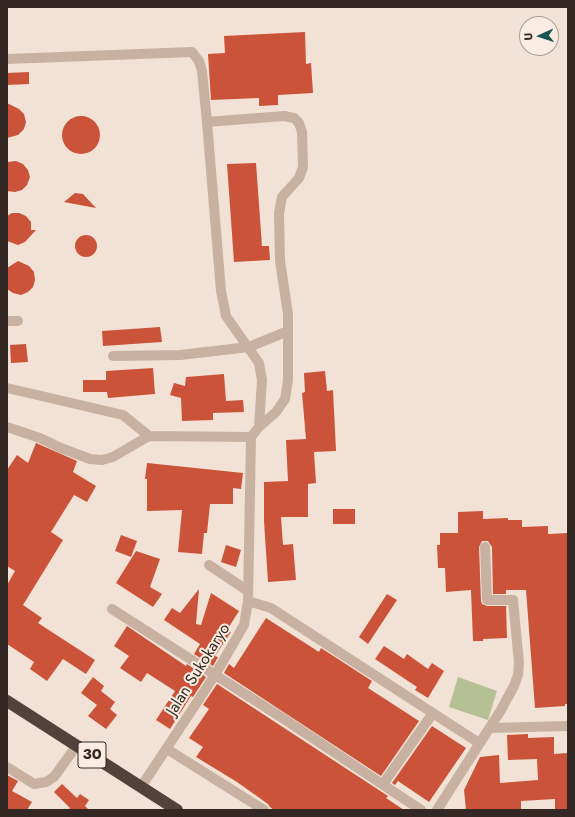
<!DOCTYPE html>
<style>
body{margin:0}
#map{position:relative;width:575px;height:817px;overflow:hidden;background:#f1e2d5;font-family:Jost,sans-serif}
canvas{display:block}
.frame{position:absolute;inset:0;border:8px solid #332824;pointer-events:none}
.north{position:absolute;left:519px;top:16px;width:40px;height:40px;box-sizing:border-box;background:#f9ede1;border:1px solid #aa9e95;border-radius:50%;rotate:267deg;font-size:11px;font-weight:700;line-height:16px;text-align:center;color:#332824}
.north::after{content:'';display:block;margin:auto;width:14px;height:18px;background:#195555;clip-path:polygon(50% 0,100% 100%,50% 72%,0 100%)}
</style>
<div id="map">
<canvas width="575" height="817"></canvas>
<div class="frame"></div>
<div class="north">U</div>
</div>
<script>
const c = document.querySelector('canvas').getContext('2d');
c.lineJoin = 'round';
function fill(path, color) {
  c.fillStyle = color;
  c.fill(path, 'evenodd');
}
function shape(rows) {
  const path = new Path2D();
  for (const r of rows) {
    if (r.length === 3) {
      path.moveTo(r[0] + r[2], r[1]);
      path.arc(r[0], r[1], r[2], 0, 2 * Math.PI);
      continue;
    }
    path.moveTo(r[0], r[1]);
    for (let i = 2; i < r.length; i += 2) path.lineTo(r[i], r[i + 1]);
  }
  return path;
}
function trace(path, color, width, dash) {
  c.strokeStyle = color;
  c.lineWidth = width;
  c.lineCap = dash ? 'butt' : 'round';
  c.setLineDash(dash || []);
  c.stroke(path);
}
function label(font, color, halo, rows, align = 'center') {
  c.font = font + ' Jost,sans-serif';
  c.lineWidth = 4;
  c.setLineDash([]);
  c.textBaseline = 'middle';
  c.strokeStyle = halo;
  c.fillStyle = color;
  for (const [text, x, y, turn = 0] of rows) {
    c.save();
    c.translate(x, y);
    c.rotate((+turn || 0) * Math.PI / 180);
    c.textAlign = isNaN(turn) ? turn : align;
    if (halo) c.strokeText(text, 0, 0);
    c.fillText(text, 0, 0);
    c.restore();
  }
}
const green = shape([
 [458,677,497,691,488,720,449,707]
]);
const building = shape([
 [305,32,306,64,311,63,313,93,278,95,278,105,259,106,259,98,211,100,208,54,225,53,224,36],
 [29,72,29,84,7,85,7,73],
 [7,103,19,109,24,114,26,122,24,129,18,135,7,138],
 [81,135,19],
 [16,161,23,164,28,170,30,177,27,185,22,190,15,192,7,191,7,162],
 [256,163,262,246,269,246,270,260,234,262,227,164],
 [75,193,83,194,96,208,64,202],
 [12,213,19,213,26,216,31,222,31,230,36,230,25,242,18,245,7,241,7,216],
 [86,246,11],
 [18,261,29,266,34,272,35,280,33,287,28,292,21,295,13,293,7,289,7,268],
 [160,327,162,342,103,346,102,331],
 [26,344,28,362,11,363,10,345],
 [153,368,155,394,108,398,107,392,83,392,83,380,106,380,106,371],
 [325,371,327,391,333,390,336,451,314,452,316,483,308,484,308,517,281,517,283,545,293,544,296,580,268,582,264,521,264,482,288,481,286,440,306,439,302,393,305,392,304,373],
 [224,374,226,401,243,400,244,412,213,413,213,420,182,421,181,398,170,395,174,383,185,386,186,377],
 [36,443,77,461,73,472,96,486,87,502,74,495,51,532,63,540,23,605,42,618,38,623,95,660,86,674,63,659,47,681,30,669,34,662,7,644,7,585,15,571,7,566,7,470,17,455,28,463],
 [147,463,243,473,241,489,233,488,233,504,210,504,207,533,204,533,202,554,178,552,182,510,147,511,147,479,145,479],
 [333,509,355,509,355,524,333,524],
 [483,511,483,519,508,518,508,520,522,520,522,527,548,526,548,534,568,533,568,704,565,704,565,706,535,708,526,590,506,590,506,594,493,594,492,547,488,541,482,541,479,547,481,601,482,604,487,606,506,606,507,638,483,639,483,641,473,641,471,590,446,592,445,568,438,568,437,545,440,545,440,533,458,533,458,512],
 [121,535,137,541,131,557,115,551],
 [226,545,241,550,236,567,221,562],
 [136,551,160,559,150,587,162,594,153,607,116,583],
 [199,589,196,624,201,625,211,593,239,611,227,630,231,632,215,656,218,657,213,666,194,654,200,644,164,620,172,608,180,613],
 [387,594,397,600,368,644,359,637],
 [266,618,319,652,321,648,372,681,368,688,419,721,381,776,224,673,229,664,234,668],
 [127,626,186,666,187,664,206,677,193,697,191,696,170,729,156,720,175,691,147,673,141,682,120,668,129,656,114,646],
 [384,646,404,659,407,654,428,669,432,663,444,671,428,698,415,690,417,687,375,659],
 [93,677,104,686,101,691,115,702,110,709,117,715,106,729,88,716,97,705,81,693],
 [217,684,388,796,386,798,404,810,274,810,270,807,268,804,237,782,196,757,203,747,189,738,209,709,203,705],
 [432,726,466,748,429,802,398,781,395,785,392,783],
 [528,734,528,738,554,737,554,754,568,753,568,810,555,810,555,799,521,801,521,810,466,810,464,790,480,757,499,755,500,783,538,780,537,759,508,760,507,735],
 [7,775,18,781,12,791,32,802,27,810,7,810],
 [62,784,77,798,80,794,89,800,85,806,89,810,68,810,70,808,54,792]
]);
const minor = shape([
 [7,59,192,52,199,61,202,71,207,122],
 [7,321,18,321],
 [113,356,180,355,249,347,288,331],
 [7,388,123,415,149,436],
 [7,427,40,438,61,448,90,459,102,460,113,457,149,436,251,437,259,427,262,380,259,363,226,316,221,291,207,122,284,116,294,118,299,123,302,132,303,167,299,178,282,197,279,213,280,261,288,314,288,380,285,399,276,412,259,427],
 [209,565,248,591],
 [248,601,271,608,479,743],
 [112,609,284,719,421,810],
 [490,728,568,726],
 [167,749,264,810],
 [7,767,34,784,46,782,54,777,77,745],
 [383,784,433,713],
 [141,787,215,675,244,625,248,601,251,437],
 [437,810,501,710,514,686,518,675,519,663,513,600,487,600,485,547]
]);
const highway = shape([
 [7,701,177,810]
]);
const shields = [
 [92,755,28]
];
const shieldNames = [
 ["30",92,755]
];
const streetNames = [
 ["Jalan Sukokaryo",199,670,-58]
];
fill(green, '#b5c095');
fill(building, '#ca533a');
trace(minor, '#c9b1a1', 10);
trace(highway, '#55413b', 12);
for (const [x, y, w] of shields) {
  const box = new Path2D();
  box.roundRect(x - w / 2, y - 13, w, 26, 3);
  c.fillStyle = '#f9ede1';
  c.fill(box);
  trace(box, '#332824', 1);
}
label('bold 15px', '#332824', null, shieldNames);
label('16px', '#332824', '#f9ede1', streetNames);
</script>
